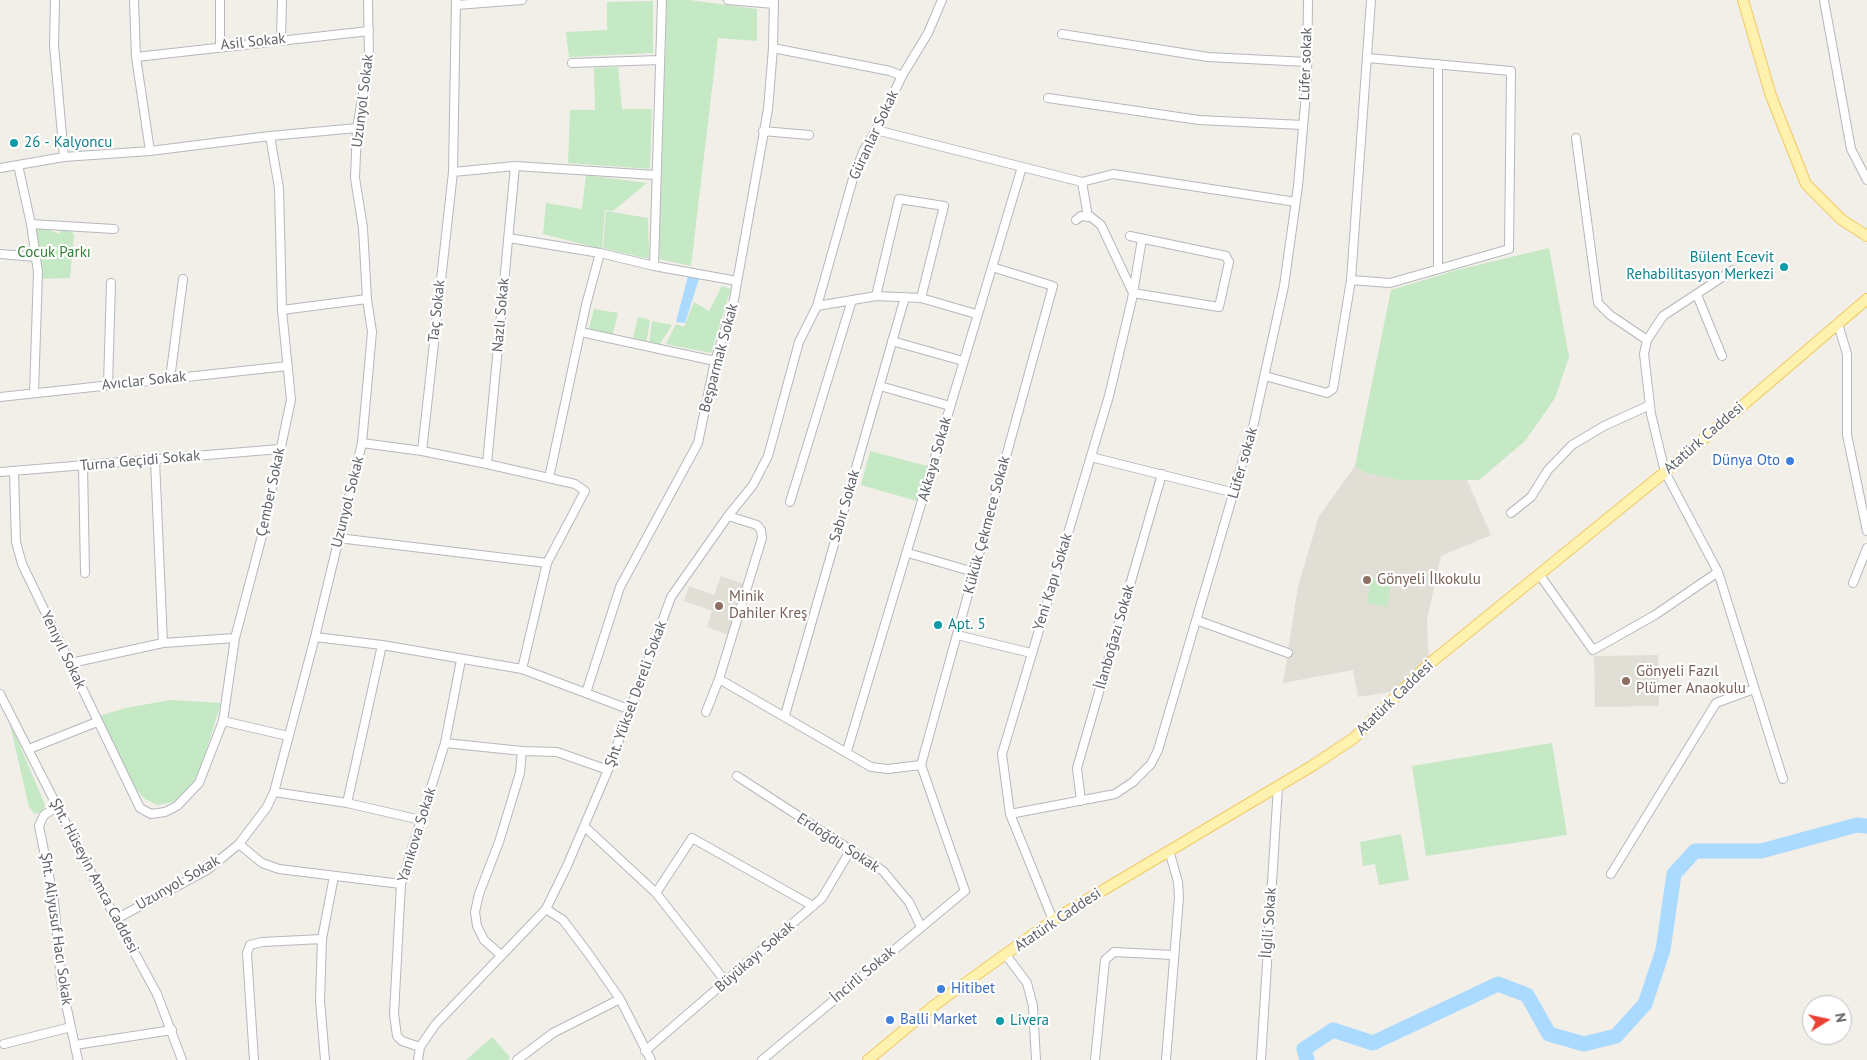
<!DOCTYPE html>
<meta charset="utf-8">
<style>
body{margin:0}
#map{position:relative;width:1867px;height:1060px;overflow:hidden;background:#f1efe8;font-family:"PT Sans",sans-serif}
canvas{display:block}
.north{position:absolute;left:1802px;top:995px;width:50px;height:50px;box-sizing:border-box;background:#fff;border:1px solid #bfc1c3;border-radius:50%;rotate:80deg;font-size:14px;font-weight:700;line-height:20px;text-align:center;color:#5f6368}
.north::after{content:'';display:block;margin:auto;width:18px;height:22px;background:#ea4335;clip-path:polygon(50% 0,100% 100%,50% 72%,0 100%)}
</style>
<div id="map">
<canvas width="1867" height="1060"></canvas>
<div class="north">N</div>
</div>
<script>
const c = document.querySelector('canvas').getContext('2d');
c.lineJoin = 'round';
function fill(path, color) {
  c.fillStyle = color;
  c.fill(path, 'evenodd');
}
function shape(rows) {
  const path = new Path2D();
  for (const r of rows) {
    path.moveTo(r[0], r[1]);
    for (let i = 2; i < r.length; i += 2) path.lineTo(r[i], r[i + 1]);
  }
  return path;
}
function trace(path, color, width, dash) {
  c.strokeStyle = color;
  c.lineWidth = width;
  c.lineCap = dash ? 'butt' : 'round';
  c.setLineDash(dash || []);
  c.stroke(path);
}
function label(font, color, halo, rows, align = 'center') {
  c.font = font + ' "PT Sans",sans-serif';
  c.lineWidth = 4.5;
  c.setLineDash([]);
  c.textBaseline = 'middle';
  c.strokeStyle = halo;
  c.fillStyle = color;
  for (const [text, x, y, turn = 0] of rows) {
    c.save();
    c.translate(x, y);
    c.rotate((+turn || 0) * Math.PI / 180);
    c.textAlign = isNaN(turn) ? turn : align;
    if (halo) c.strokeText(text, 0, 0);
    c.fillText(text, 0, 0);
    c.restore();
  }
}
const education = shape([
 [1355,466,1366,473,1399,480,1467,480,1491,535,1441,556,1427,620,1429,664,1403,690,1358,697,1353,670,1283,683,1298,586,1319,516],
 [721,576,747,585,729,635,707,627,712,611,684,601,689,586,714,595],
 [1658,655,1659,706,1595,707,1594,656]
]);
const green = shape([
 [667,0,689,0,757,9,757,41,718,38,691,266,659,259],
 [653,1,653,53,569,57,566,32,607,30,607,2],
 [618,67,622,109,652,109,650,169,568,163,570,110,595,110,594,68],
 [586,175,647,183,613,211,605,210,602,249,543,234,546,203,582,209],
 [606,211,648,218,649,259,603,248],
 [31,224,60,234,61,225,74,234,70,278,37,279],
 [1549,248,1569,357,1555,398,1525,441,1479,480,1399,480,1366,473,1355,466,1391,290,1457,270],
 [722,286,731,289,711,353,666,344,676,324,684,327,694,302,709,311],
 [594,309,618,313,612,338,588,332],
 [638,317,650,320,646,344,632,342],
 [652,321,672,325,658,347,649,346],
 [870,451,927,466,917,501,861,485],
 [1371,578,1391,582,1387,607,1367,603],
 [170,700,221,703,202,764,194,781,186,791,173,802,157,805,145,799,124,776,99,716,126,708],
 [9,720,45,805,42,812,35,814,29,807],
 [1552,743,1567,835,1426,856,1412,766],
 [1401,834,1409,880,1379,885,1375,864,1363,866,1360,842],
 [492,1037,510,1057,508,1060,466,1060]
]);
const water = shape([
 [688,276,699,279,685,323,676,322]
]);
const river = shape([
 [1307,1060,1304,1049,1333,1030,1373,1043,1498,984,1527,995,1549,1034,1584,1044,1616,1036,1645,1004,1663,950,1674,874,1695,851,1761,851,1857,825,1867,826]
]);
const minor = shape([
 [55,0,54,45,64,157],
 [134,0,136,57,150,151],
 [220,0,220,46],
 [728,0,774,4],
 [1824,0,1851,149,1867,180],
 [456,5,522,0],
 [1062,34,1208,57,1307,62],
 [281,39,282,0],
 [773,48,890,71,902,76],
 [136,57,369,31],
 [572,63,659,60],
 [1048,98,1199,120,1303,125],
 [876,130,1082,182,1113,174,1296,202],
 [763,131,809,135],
 [1576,138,1598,303,1610,315,1647,340],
 [18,165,31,224,38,272,34,393],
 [0,168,64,157,150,151,270,136,357,128],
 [453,172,515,166,655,175],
 [1082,182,1088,217],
 [1076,220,1081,216,1091,217,1101,225,1133,293,1219,307,1229,262,1226,256,1130,236],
 [31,224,114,229],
 [509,238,600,253,654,266,737,281],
 [0,254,36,257],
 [654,266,662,0],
 [1438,269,1438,64],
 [1733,270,1663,316,1647,340,1644,354,1651,414,1665,472,1718,572,1783,779],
 [1351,280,1371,0],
 [1697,295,1722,356],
 [876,296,899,199,944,206,921,298],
 [817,306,876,296,921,298,976,314],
 [282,310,367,299],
 [1838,324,1847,354,1847,435,1867,531],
 [581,332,715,361],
 [892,341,963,361],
 [1265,376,1327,393,1333,389,1351,280,1390,283,1509,249,1511,71,1368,58],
 [170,379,183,279],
 [108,385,111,283],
 [880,386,950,406],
 [0,397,288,366],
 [362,443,422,451,487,464,575,484,585,491,547,563,522,669],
 [422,451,453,172,456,0],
 [1091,457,1235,493],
 [155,460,163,643],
 [487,464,515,166],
 [83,465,85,573],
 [14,471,16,542,22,564,140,808,151,814,165,812,177,806,199,783,223,721,235,638,262,536,291,400,282,310,279,188,270,136],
 [0,472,280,449],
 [549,478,586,305,600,253],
 [790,502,852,300],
 [1511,513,1531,497,1548,470,1572,445,1604,426,1650,405],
 [338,538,547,563],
 [908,553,974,572],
 [1539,574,1593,650,1655,615,1718,572],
 [1853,583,1867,548],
 [1196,620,1288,653],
 [957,635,1031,653],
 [315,637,382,645,522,669,631,710],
 [71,663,163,643,235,638],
 [719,679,871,767,888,769,921,765],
 [586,693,620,587,698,443,715,361,733,305,768,109,773,48,774,0],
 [0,694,89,869,157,994,182,1060],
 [706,712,719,679,762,538,761,530,757,525,728,516],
 [785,715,905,297],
 [223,721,288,736],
 [445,743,522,751,557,752,608,770],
 [29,749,97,722],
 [847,751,1022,167],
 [921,765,1053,286,992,267],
 [737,776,883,871,909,902,921,927],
 [274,792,347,803,421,820],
 [1081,801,1077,768,1162,474],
 [347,803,382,645],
 [57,807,44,815,39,826,54,901,61,981,78,1060],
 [1010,814,1115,794,1133,782,1151,764,1158,750,1254,423,1284,286,1298,186,1307,81,1308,0],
 [585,827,656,893,726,982],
 [239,844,262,863,279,869,401,884],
 [1611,874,1716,703,1754,689],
 [656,893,692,838,813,906],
 [546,909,563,920,588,953,620,999,651,1060],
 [116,919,207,870,239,844,267,807,274,792,315,637,362,443,372,332,367,299,363,228,355,178,357,128,369,58,368,0],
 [1053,920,1010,814,1002,754,1109,396,1132,299,1142,239],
 [501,955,484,940,477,926,475,912,479,894,499,842,520,773,522,751],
 [1006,955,1027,983,1033,1006,1036,1060],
 [4,1044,71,1027],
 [75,1045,172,1030],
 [420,1047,402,1041,397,1036,394,1014,401,884,445,743,461,660],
 [645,1051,822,898,850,851],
 [254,1060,247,953,250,945,262,942,322,939],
 [325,1060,320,1000,322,939,334,876],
 [418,1060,420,1047,435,1025,546,909,567,866,608,770,671,597,728,516,753,485,768,456,799,342,817,306,854,175,864,150,876,130,902,76,928,33,942,0],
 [517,1060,553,1033,620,999],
 [762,1060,965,891,921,765],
 [1095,1060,1105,960,1114,952,1173,955],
 [1166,1060,1179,897,1178,882,1169,850],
 [1261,1060,1278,786]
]);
const major = shape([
 [1743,0,1771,96,1806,184,1842,220,1867,236],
 [868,1060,932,1007,1053,920,1312,766,1354,738,1429,664,1665,472,1867,299]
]);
const markers = [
 [14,143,5,"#0f9aa8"],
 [1784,267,5,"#0f9aa8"],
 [1790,461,5,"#3f7fe0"],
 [1367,580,5,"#8d6e63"],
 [719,606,5,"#8d6e63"],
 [938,625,5,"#0f9aa8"],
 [1626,681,5,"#8d6e63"],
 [941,989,5,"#3f7fe0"],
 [890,1020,5,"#3f7fe0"],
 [1000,1021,5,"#0f9aa8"]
];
const streetNames = [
 ["Asil Sokak",253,42,-6],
 ["Lüfer sokak",1306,64,-88],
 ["Uzunyol Sokak",363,101,-83],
 ["Güranlar Sokak",874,135,-65],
 ["Taç Sokak",437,311,-84],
 ["Nazlı Sokak",501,315,-85],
 ["Beşparmak Sokak",719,358,-75],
 ["Avıclar Sokak",144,381,-6],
 ["Atatürk Caddesi",1704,438,-41],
 ["Akkaya Sokak",935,459,-74],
 ["Turna Geçidi Sokak",140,461,-5],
 ["Lüfer sokak",1243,463,-74],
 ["Çember Sokak",271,492,-78],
 ["Uzunyol Sokak",348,502,-76],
 ["Sabır Sokak",845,506,-74],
 ["Kükük Çekmece Sokak",987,525,-75],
 ["Yeni Kapı Sokak",1053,582,-73],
 ["İlanboğazı Sokak",1115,637,-74],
 ["Yenıyıl Sokak",63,650,64],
 ["Şht. Yüksel Dereli Sokak",636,694,-70],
 ["Atatürk Caddesi",1395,698,-44],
 ["Yanıkova Sokak",417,835,-73],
 ["Erdoğdu Sokak",838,843,33],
 ["Şht. Hüseyin Amca Caddesi",94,876,62],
 ["Uzunyol Sokak",178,883,-30],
 ["Atatürk Caddesi",1058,920,-34],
 ["İlgili Sokak",1269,923,-86],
 ["Şht. Aliyusuf Hacı Sokak",56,929,82],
 ["Büyükayı Sokak",755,957,-41],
 ["İncirli Sokak",863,975,-40]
];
const cultureNames = [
 ["26 - Kalyoncu",24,143],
 ["Bülent Ecevit",1774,258,"right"],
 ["Rehabilitasyon Merkezi",1774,275,"right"],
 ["Apt. 5",948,625],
 ["Livera",1010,1021]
];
const parkNames = [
 ["Cocuk Parkı",54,253]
];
const shopNames = [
 ["Dünya Oto",1780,461,"right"],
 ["Hitibet",951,989],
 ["Balli Market",900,1020]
];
const educationNames = [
 ["Gönyeli İlkokulu",1377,580],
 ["Minik",729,597],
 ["Dahiler Kreş",729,614],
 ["Gönyeli Fazıl",1636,672],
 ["Plümer Anaokulu",1636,689]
];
fill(education, '#e1ded6');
fill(green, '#c5e8c5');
fill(water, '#aadaff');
trace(river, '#aadaff', 15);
trace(minor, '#b5b8bc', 10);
trace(major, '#f2c960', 12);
trace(minor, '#fff', 8);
trace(major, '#fff2af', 10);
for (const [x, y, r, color] of markers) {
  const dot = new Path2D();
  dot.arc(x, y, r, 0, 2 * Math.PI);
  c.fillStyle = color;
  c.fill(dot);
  trace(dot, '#fff', 2);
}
label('15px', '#5f6368', '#fff', streetNames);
label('15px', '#0d838f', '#fff', cultureNames, 'left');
label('15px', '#348238', '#fff', parkNames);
label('15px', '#366cbe', '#fff', shopNames, 'left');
label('15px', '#785e54', '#fff', educationNames, 'left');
</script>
